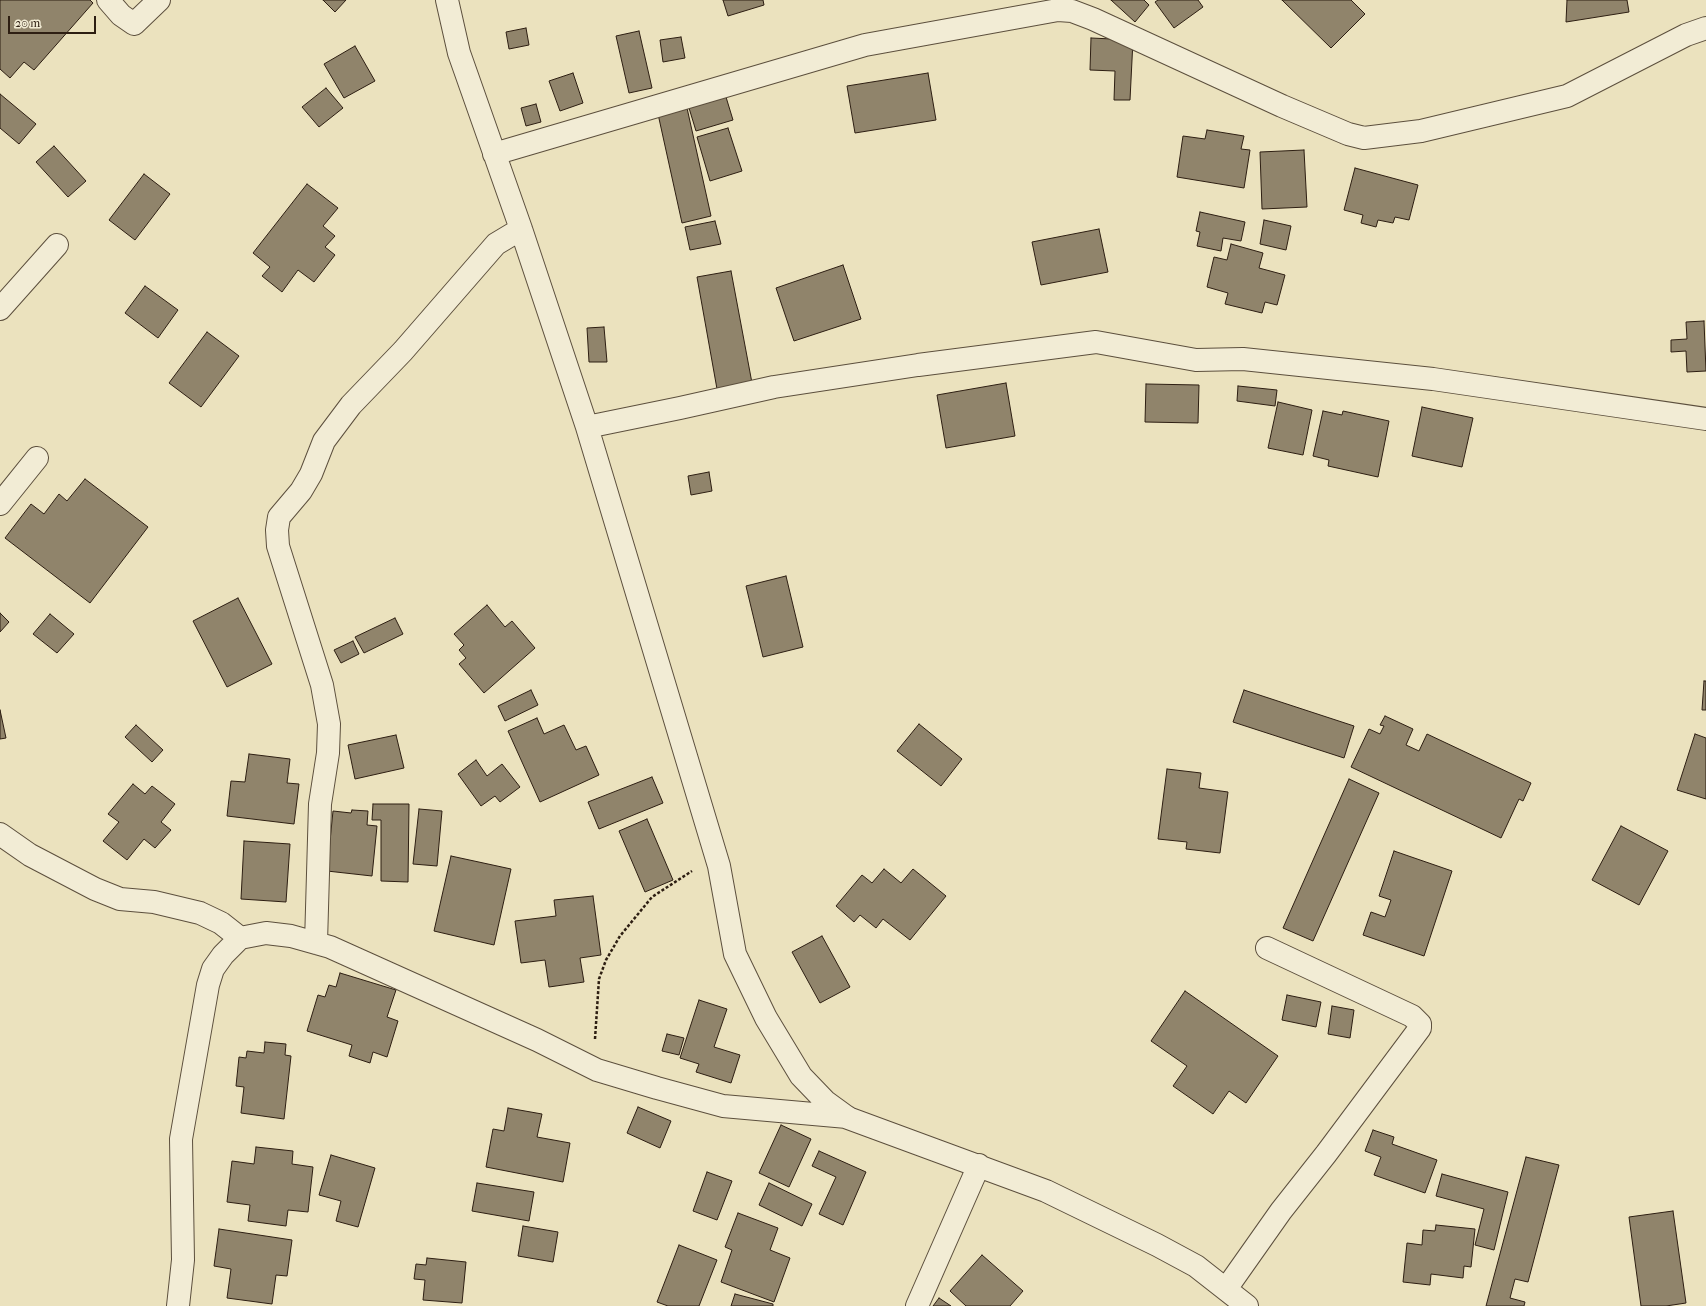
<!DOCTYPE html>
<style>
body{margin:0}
#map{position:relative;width:1706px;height:1306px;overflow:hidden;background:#ebe2be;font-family:"IM FELL French Canon",serif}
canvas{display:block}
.scale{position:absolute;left:8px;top:16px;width:88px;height:18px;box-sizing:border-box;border:2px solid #2d1e12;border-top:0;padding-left:5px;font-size:12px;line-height:14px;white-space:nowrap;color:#2d1e12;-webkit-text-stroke:3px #f2ecd5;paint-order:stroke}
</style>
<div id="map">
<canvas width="1706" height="1306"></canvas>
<div class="scale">20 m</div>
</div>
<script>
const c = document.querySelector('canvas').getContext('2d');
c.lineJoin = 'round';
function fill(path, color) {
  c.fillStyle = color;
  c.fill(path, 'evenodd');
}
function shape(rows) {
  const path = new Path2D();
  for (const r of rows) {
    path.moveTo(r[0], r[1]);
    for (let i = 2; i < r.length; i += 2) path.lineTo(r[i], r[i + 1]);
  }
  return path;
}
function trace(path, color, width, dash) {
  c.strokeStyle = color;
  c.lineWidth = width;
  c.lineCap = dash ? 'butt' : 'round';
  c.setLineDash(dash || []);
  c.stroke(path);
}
const building = shape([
 [0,0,90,0,93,3,34,70,24,62,10,78,0,69,0,0],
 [323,0,346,0,335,12,323,0],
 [723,0,763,0,764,5,728,16,723,0],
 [1111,0,1144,0,1149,5,1135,22,1111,0],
 [1158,0,1198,0,1203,7,1174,28,1155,2,1158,0],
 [1282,0,1351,0,1365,14,1331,48,1282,0],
 [1567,0,1627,0,1629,12,1566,22,1567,0],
 [526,28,529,45,509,49,506,32,526,28],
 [639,31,652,88,629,93,616,36,639,31],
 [681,37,685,58,663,62,660,40,681,37],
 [1091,38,1133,40,1130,100,1114,100,1115,71,1090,70,1091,38],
 [355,46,375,81,344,98,324,64,355,46],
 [573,73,583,103,560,111,549,81,573,73],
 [928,73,936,120,855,133,847,86,928,73],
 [326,88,343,108,319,127,302,107,326,88],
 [0,94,36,124,19,144,0,128,0,94],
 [726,97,733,120,696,131,689,108,726,97],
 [536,104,541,122,526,126,521,108,536,104],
 [687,108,711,216,682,223,658,114,687,108],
 [728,128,742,171,710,181,697,137,728,128],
 [1207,130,1244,136,1241,149,1250,150,1244,188,1177,177,1183,136,1205,139,1207,130],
 [54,146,86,181,68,197,36,162,54,146],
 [1304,150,1307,207,1262,209,1260,152,1304,150],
 [1355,168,1418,185,1409,220,1395,217,1393,223,1378,220,1376,227,1361,223,1363,215,1344,210,1355,168],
 [144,174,170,194,135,240,109,220,144,174],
 [307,184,338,208,323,226,335,236,325,247,335,255,314,282,298,270,282,292,262,276,270,267,253,253,307,184],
 [1200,212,1245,222,1241,241,1223,238,1221,251,1197,246,1200,232,1196,231,1200,212],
 [1264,220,1291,226,1286,250,1260,244,1264,220],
 [715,221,721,244,690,250,685,227,715,221],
 [1099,229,1108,272,1041,285,1032,242,1099,229],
 [1231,244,1263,253,1259,268,1285,275,1277,305,1265,302,1262,313,1225,304,1228,293,1207,287,1214,257,1227,260,1231,244],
 [843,265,861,319,794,341,776,288,843,265],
 [731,271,752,383,717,389,697,277,731,271],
 [145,286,178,310,158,338,125,313,145,286],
 [1704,321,1706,371,1687,372,1686,351,1671,352,1671,340,1687,339,1686,322,1704,321],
 [604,327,607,362,589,362,587,328,604,327],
 [207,332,239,356,201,407,169,383,207,332],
 [1006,383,1015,436,946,448,937,395,1006,383],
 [1146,384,1199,385,1198,423,1145,422,1146,384],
 [1238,386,1277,390,1275,406,1237,401,1238,386],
 [1278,402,1312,410,1303,455,1268,448,1278,402],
 [1422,407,1473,418,1462,467,1412,456,1422,407],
 [1323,411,1342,415,1343,411,1389,421,1378,477,1328,466,1329,460,1313,456,1323,411],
 [709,472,712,491,691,495,688,476,709,472],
 [85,479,148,527,90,603,5,538,31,504,44,514,59,494,67,501,85,479],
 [786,576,803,647,763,657,746,586,786,576],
 [238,598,272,664,227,687,193,621,238,598],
 [487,605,505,627,512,621,535,648,484,693,459,664,466,658,459,650,464,645,454,634,487,605],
 [0,613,9,622,0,632,0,613],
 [50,614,74,634,57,653,33,634,50,614],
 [395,618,403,634,364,653,355,637,395,618],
 [353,641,359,654,341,663,334,650,353,641],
 [1704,681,1706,681,1706,710,1702,710,1704,681],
 [531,690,538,705,505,721,498,706,531,690],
 [1244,690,1354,726,1344,758,1233,722,1244,690],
 [0,710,6,738,0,739,0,710],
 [1385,716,1413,729,1406,745,1419,751,1427,734,1531,783,1523,801,1519,799,1501,838,1351,767,1369,729,1380,734,1384,726,1380,725,1385,716],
 [537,718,544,734,564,725,576,750,586,746,599,775,540,802,508,731,537,718],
 [919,724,962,759,941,786,897,751,919,724],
 [136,725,163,750,152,762,125,737,136,725],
 [1695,734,1706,738,1706,799,1677,790,1695,734],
 [396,735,404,768,355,779,348,745,396,735],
 [249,754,290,759,287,783,299,784,294,824,227,816,231,781,245,782,249,754],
 [476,760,487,776,502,764,520,787,500,802,495,796,481,806,458,774,476,760],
 [1167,769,1201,773,1199,788,1228,792,1220,853,1186,849,1187,842,1158,839,1167,769],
 [652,777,663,803,599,829,588,802,652,777],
 [1349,779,1379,793,1313,941,1283,928,1349,779],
 [133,784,145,794,152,786,175,804,161,822,171,830,155,848,144,839,127,860,103,841,119,822,108,814,133,784],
 [373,804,409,804,408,882,381,881,381,820,372,820,373,804],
 [419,809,442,811,437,866,413,864,419,809],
 [352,810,368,811,367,825,377,826,372,876,327,871,333,811,351,813,352,810],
 [647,819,673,880,645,892,619,831,647,819],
 [1621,826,1668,851,1639,905,1592,880,1621,826],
 [244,841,290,844,286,902,241,899,244,841],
 [1394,851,1452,871,1424,956,1363,935,1371,912,1385,917,1391,900,1379,896,1394,851],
 [451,856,511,869,494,945,434,931,451,856],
 [884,869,901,883,913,869,946,896,910,940,883,919,876,928,860,915,854,922,836,906,862,875,872,883,884,869],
 [593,896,601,955,580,958,584,982,549,987,545,960,521,963,515,921,556,916,554,900,593,896],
 [822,936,850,987,820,1003,792,952,822,936],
 [340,973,396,990,387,1017,398,1021,387,1057,373,1052,370,1063,349,1056,352,1045,307,1031,318,995,325,997,329,985,336,987,340,973],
 [1185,991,1278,1056,1246,1103,1229,1091,1213,1114,1173,1086,1187,1066,1151,1041,1185,991],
 [1287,995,1321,1002,1316,1027,1282,1020,1287,995],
 [699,1000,727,1009,714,1047,740,1055,731,1083,696,1072,699,1064,680,1058,699,1000],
 [1332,1006,1354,1010,1350,1038,1328,1034,1332,1006],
 [667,1034,684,1038,679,1055,662,1051,667,1034],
 [265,1042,286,1044,285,1055,291,1056,284,1119,241,1113,244,1087,236,1086,239,1057,246,1058,247,1051,264,1053,265,1042],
 [638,1107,671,1121,660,1148,627,1133,638,1107],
 [508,1108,542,1114,537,1137,570,1143,563,1182,486,1167,493,1129,504,1131,508,1108],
 [781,1125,811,1139,789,1187,759,1173,781,1125],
 [1373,1130,1394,1137,1392,1144,1437,1160,1425,1193,1374,1175,1381,1157,1365,1151,1373,1130],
 [256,1147,293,1151,292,1164,313,1167,308,1212,288,1210,286,1226,248,1221,250,1205,227,1202,232,1161,254,1164,256,1147],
 [819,1151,866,1172,843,1225,819,1214,836,1177,812,1166,819,1151],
 [331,1155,375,1168,358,1227,336,1221,341,1201,319,1195,331,1155],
 [1526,1157,1559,1165,1528,1282,1515,1279,1510,1298,1525,1302,1524,1306,1486,1306,1526,1157],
 [707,1172,732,1181,717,1220,693,1211,707,1172],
 [1442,1174,1508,1192,1494,1250,1475,1245,1484,1209,1436,1196,1442,1174],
 [477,1183,534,1192,529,1221,472,1211,477,1183],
 [769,1183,812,1204,802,1226,759,1205,769,1183],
 [1673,1211,1686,1303,1666,1306,1641,1306,1629,1217,1673,1211],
 [738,1213,778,1228,770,1250,790,1258,774,1302,721,1282,732,1250,725,1247,738,1213],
 [1436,1225,1475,1229,1471,1267,1464,1266,1463,1278,1431,1274,1430,1285,1403,1282,1407,1243,1422,1245,1423,1230,1435,1231,1436,1225],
 [523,1226,558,1232,553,1262,518,1256,523,1226],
 [219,1229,292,1240,287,1276,276,1275,272,1304,227,1298,231,1269,214,1266,219,1229],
 [679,1245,717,1260,699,1306,668,1306,657,1302,679,1245],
 [982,1255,1023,1291,1010,1306,966,1306,950,1291,982,1255],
 [427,1258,466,1262,462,1303,423,1300,425,1280,414,1279,416,1264,426,1265,427,1258],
 [735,1294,773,1304,773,1306,731,1306,735,1294],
 [939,1298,951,1306,933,1306,939,1298]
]);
const path = shape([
 [595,1039,599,979,606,960,620,936,652,897,692,871]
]);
const minor = shape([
 [108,0,121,15,134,24,159,0],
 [447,0,459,53,521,229,587,427,719,866,735,954,766,1018,801,1076,826,1102,848,1118,1046,1191,1157,1245,1196,1266,1247,1306],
 [494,154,865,45,1058,10,1072,11,1093,19,1282,106,1348,134,1364,138,1421,131,1567,96,1686,35,1706,28],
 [0,309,57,245],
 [587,427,680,408,774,387,918,365,1096,342,1196,360,1243,359,1433,379,1706,419],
 [0,504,37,458],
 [0,834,30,855,95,889,120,899,154,902,200,913,221,923,240,938],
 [316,943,320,804,328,753,329,724,322,685,278,546,277,530,279,517,301,491,311,474,324,441,351,405,403,351,496,244,521,229],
 [1226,1289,1281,1211,1326,1154,1420,1028,1420,1024,1412,1016,1267,948],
 [178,1306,183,1260,181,1139,208,985,213,969,223,955,240,938,266,933,291,936,330,947,537,1040,597,1070,657,1088,723,1106,847,1117],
 [917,1306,979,1165]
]);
fill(building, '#90846b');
trace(building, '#2d1e12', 1);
trace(minor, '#5c4f3d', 24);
trace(path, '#2d1e12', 2.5, [3, 2]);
trace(minor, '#f2ecd5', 22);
</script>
